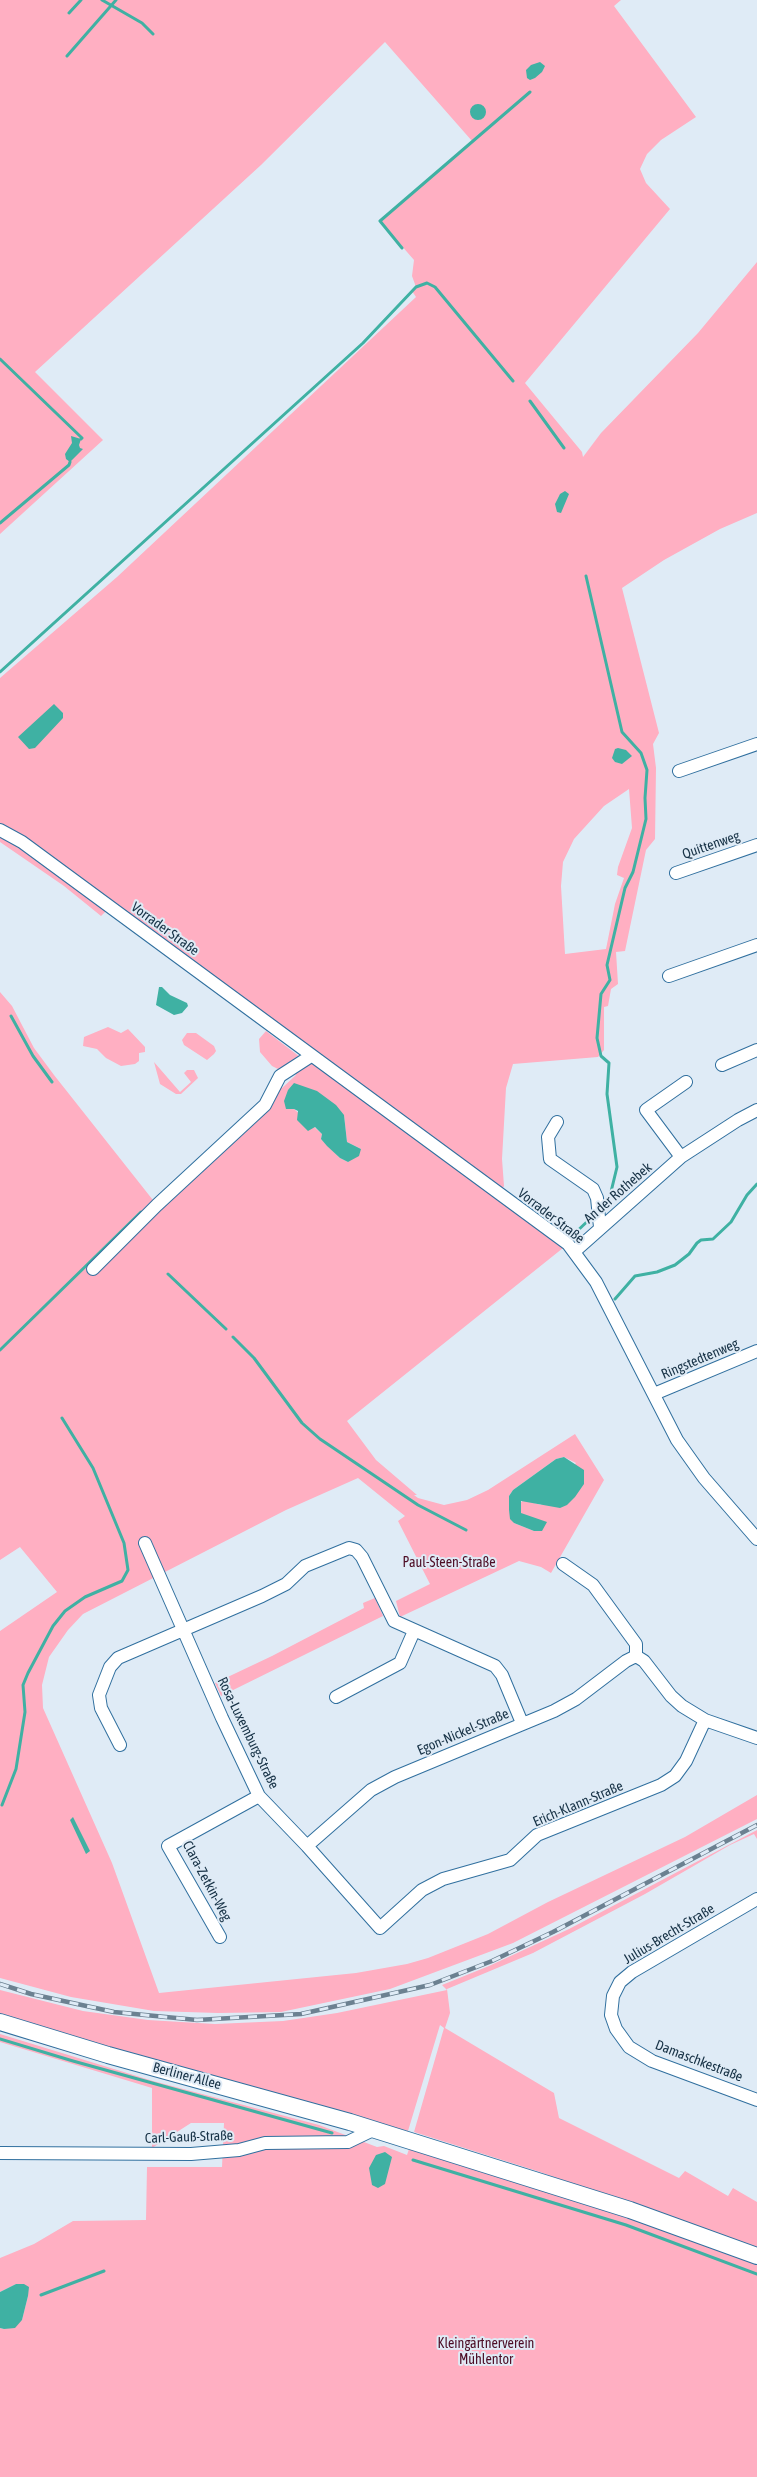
<!DOCTYPE html>
<meta charset="utf-8">
<style>
body{margin:0}
canvas{display:block;background:#dfebf6}
</style>
<canvas width="757" height="2477"></canvas>
<script>
const c = document.querySelector('canvas').getContext('2d');
c.lineJoin = 'round';
function fill(path, color) {
  c.fillStyle = color;
  c.fill(path, 'evenodd');
}
function shape(rows) {
  const path = new Path2D();
  for (const r of rows) {
    if (r.length === 3) {
      path.moveTo(r[0] + r[2], r[1]);
      path.arc(r[0], r[1], r[2], 0, 2 * Math.PI);
      continue;
    }
    path.moveTo(r[0], r[1]);
    for (let i = 2; i < r.length; i += 2) path.lineTo(r[i], r[i + 1]);
  }
  return path;
}
function trace(path, color, width, dash) {
  c.strokeStyle = color;
  c.lineWidth = width;
  c.lineCap = dash ? 'butt' : 'round';
  c.setLineDash(dash || []);
  c.stroke(path);
}
function label(font, color, halo, rows, align = 'center') {
  c.font = font + ' "Asap Condensed",sans-serif';
  c.lineWidth = 4;
  c.setLineDash([]);
  c.textBaseline = 'middle';
  c.strokeStyle = halo;
  c.fillStyle = color;
  for (const [text, x, y, turn = 0] of rows) {
    c.save();
    c.translate(x, y);
    c.rotate((+turn || 0) * Math.PI / 180);
    c.textAlign = isNaN(turn) ? turn : align;
    if (halo) c.strokeText(text, 0, 0);
    c.fillText(text, 0, 0);
    c.restore();
  }
}
const green = shape([
 [0,0,621,0,614,6,696,117,661,140,647,154,640,169,646,183,670,209,525,383,582,452,583,457,601,433,698,333,757,262,757,513,720,529,664,560,622,588,659,733,653,744,656,768,655,839,646,850,625,951,616,952,618,984,611,989,608,1006,604,1007,604,1050,598,1057,513,1064,506,1088,502,1159,504,1186,497,1199,568,1244,347,1421,376,1460,417,1495,414,1495,418,1498,444,1505,467,1500,488,1490,575,1434,604,1480,551,1573,541,1567,519,1561,400,1617,396,1601,430,1584,398,1521,405,1516,358,1478,286,1510,83,1614,68,1630,49,1657,42,1685,43,1708,112,1863,159,1993,356,1973,407,1964,428,1958,488,1934,548,1902,685,1837,757,1795,757,1819,513,1943,390,1989,281,2012,218,2013,154,2011,71,1997,0,1978,0,1631,57,1592,20,1547,0,1560,0,992,12,1006,34,1048,54,1075,160,1209,278,1086,282,1088,296,1075,293,1070,308,1060,107,910,101,916,64,886,0,842,0,678,117,577,416,297,412,291,416,287,412,276,414,260,380,221,472,141,385,42,261,165,35,372,103,440,0,534],
 [629,789,632,828,618,867,617,875,624,878,615,904,606,949,565,954,561,886,563,862,574,839,604,806],
 [294,1109,344,1115,347,1142,361,1149,348,1162,340,1158,321,1139,322,1134],
 [564,1457,576,1463,541,1505,524,1500,520,1503,521,1513,534,1531,514,1523,509,1510,509,1496,513,1490,556,1459],
 [108,1027,121,1033,128,1029,145,1047,145,1052,139,1053,139,1061,135,1064,121,1066,106,1058,97,1049,83,1046,84,1037],
 [266,1031,300,1057,286,1067,278,1069,272,1066,260,1052,259,1039],
 [187,1033,196,1033,214,1046,216,1051,214,1054,207,1060,184,1045,182,1040],
 [154,1062,180,1092,191,1082,184,1073,187,1070,194,1070,198,1078,181,1094,176,1094,160,1084],
 [375,1598,383,1616,221,1696,215,1683,272,1656,364,1608,363,1603],
 [757,1830,757,1839,754,1834,730,1845,645,1894,533,1953,447,1989,450,2013,445,2028,554,2093,559,2118,679,2178,685,2171,728,2196,733,2188,757,2202,757,2250,540,2172,414,2132,444,2028,440,2025,408,2131,209,2077,0,2016,0,1990,83,2011,148,2020,215,2024,283,2021,337,2013,447,1990,442,1985,489,1966,569,1929],
 [0,2029,355,2131,356,2132,65,2051,0,2031],
 [0,2034,153,2081,319,2125,377,2147,384,2146,407,2155,409,2149,587,2202,757,2263,757,2477,0,2477,0,2328,4,2329,22,2320,28,2296,16,2284,0,2292,0,2258,34,2244,73,2221,146,2220,147,2167,222,2167,224,2123,191,2123,152,2148,152,2088,0,2042]
]);
const water = shape([
 [540,62,545,66,542,72,535,78,530,80,527,78,526,70,531,65],
 [478,112,8],
 [71,436,81,439,79,445,80,448,83,449,70,462,66,459,65,454,72,443],
 [565,491,569,494,561,513,557,512,555,504,560,494],
 [54,704,63,713,63,718,35,748,29,749,18,737],
 [618,748,626,750,632,756,622,764,615,762,612,758,615,749],
 [159,987,162,987,170,995,187,1003,188,1006,182,1013,174,1015,156,1005],
 [294,1083,317,1091,336,1105,344,1115,347,1142,361,1149,359,1156,348,1162,340,1158,327,1146,321,1139,322,1134,315,1127,308,1131,297,1120,298,1111,294,1109,286,1109,284,1101,288,1090],
 [564,1457,584,1470,584,1484,575,1497,567,1505,560,1508,521,1501,521,1513,547,1522,542,1531,534,1531,514,1523,510,1519,509,1510,509,1496,513,1490,556,1459],
 [73,1817,90,1851,86,1854,70,1820],
 [385,2152,392,2157,385,2184,378,2188,372,2185,369,2168,376,2155],
 [16,2284,24,2284,29,2287,28,2296,22,2320,15,2328,4,2329,0,2328,0,2292]
]);
const stream = shape([
 [102,0,142,23,153,34],
 [69,13,81,0],
 [67,56,116,0],
 [402,248,380,221,530,92],
 [0,359,82,438,81,439],
 [530,401,564,448],
 [0,523,69,465,70,462],
 [586,576,622,732,641,753,647,770,645,798,646,819,633,872,625,888,607,965,610,980,601,994,597,1038,601,1056,609,1063,607,1094,617,1167,609,1200,604,1205],
 [0,672,363,343,416,287,427,283,435,287,513,381],
 [11,1016,33,1056,52,1082],
 [574,1234,592,1217],
 [168,1274,226,1329],
 [615,1299,635,1276,657,1272,675,1265,689,1254,697,1243,701,1240,713,1239,731,1222,747,1195,757,1184],
 [233,1337,254,1358,302,1423,320,1439,418,1505,466,1530],
 [0,1350,141,1212],
 [2,1805,16,1769,25,1712,23,1685,28,1673,53,1626,65,1611,85,1597,122,1581,128,1570,124,1543,93,1468,62,1418],
 [0,2039,73,2061,332,2133],
 [413,2160,626,2225,757,2274],
 [41,2295,104,2271]
]);
const minor = shape([
 [679,771,757,744],
 [0,830,22,842,568,1244,596,1282,677,1440,704,1478,757,1539],
 [676,873,757,845],
 [669,976,757,945],
 [722,1065,757,1050],
 [557,1122,548,1137,550,1159,593,1189,597,1198,600,1227],
 [681,1157,646,1110,686,1082],
 [575,1251,681,1157,738,1120,757,1110],
 [93,1269,157,1205,265,1105,280,1076,311,1056],
 [654,1394,757,1351],
 [145,1543,222,1718,259,1796,307,1846,380,1928,422,1890,443,1879,510,1860,537,1835,661,1785,675,1776,686,1761,705,1720],
 [563,1564,593,1585,636,1644,636,1656],
 [636,1656,644,1661,671,1696,682,1706,705,1720,757,1738],
 [336,1697,400,1663,414,1631],
 [120,1745,101,1708,99,1695,110,1667,118,1658,262,1596,286,1584,305,1566,349,1548,356,1550,362,1557,394,1621,495,1666,502,1675,522,1723],
 [307,1846,371,1790,395,1777,554,1711,576,1699,626,1661,636,1656],
 [757,1899,632,1972,620,1982,613,1996,611,2015,616,2029,629,2047,652,2061,757,2100],
 [220,1937,168,1846,259,1796],
 [0,2153,191,2154,239,2150,265,2143,348,2142,375,2129]
]);
const major = shape([
 [0,2022,108,2055,350,2122,630,2210,757,2256]
]);
const rail = shape([
 [0,1984,31,1994,114,2012,197,2020,301,2014,430,1985,492,1961,553,1932,757,1825]
]);
const streetNames = [
 ["Quittenweg",711,845,-19],
 ["Vorrader Straße",165,929,36],
 ["An der Rothebek",618,1193,-41],
 ["Vorrader Straße",551,1216,38],
 ["Ringstedtenweg",700,1359,-23],
 ["Egon-Nickel-Straße",463,1732,-23],
 ["Rosa-Luxemburg-Straße",248,1733,64],
 ["Erich-Klann-Straße",578,1804,-23],
 ["Clara-Zetkin-Weg",207,1881,62],
 ["Julius-Brecht-Straße",669,1934,-31],
 ["Damaschkestraße",699,2061,21],
 ["Berliner Allee",187,2076,15],
 ["Carl-Gauß-Straße",189,2137,-2]
];
const parkNames = [
 ["Paul-Steen-Straße",449,1563],
 ["Kleingärtnerverein",486,2344],
 ["Mühlentor",486,2360]
];
fill(green, '#ffafc2');
fill(water, '#3fb1a3');
trace(stream, '#3fb1a3', 3);
trace(minor, '#31709f', 14);
trace(major, '#31709f', 18);
trace(minor, '#fff', 12);
trace(major, '#fff', 16);
trace(rail, '#6c8191', 4.5);
trace(rail, '#dfebf6', 3, [9]);
label('14px', '#173246', '#dfebf6', streetNames);
label('14px', '#4d0d25', '#dfebf6', parkNames);
</script>
